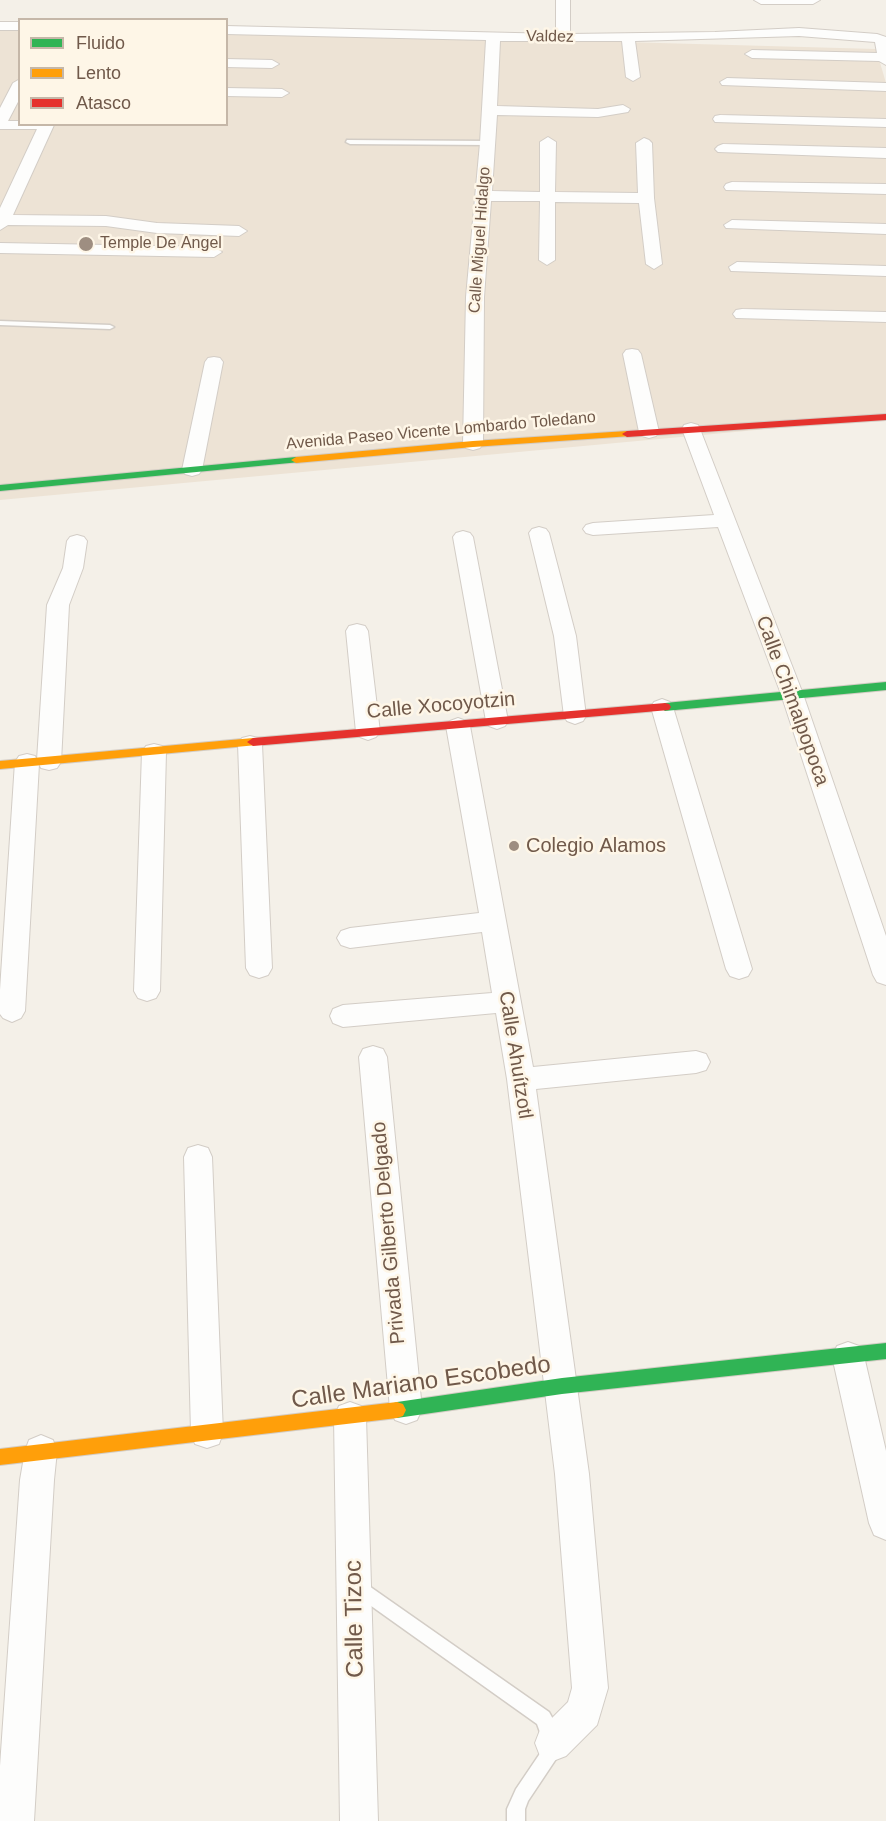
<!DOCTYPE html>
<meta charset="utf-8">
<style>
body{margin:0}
#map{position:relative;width:886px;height:1821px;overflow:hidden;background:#f4f0e8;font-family:Arial,sans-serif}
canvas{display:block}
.legend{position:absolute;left:18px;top:18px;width:210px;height:108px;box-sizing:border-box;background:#fef6e7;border:2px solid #c5b7a8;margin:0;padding:8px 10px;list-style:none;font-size:18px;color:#70594a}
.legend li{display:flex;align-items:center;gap:12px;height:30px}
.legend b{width:30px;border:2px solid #c5b7a8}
</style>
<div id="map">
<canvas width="886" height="1821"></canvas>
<ul class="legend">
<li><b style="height:8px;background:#30b455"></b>Fluido</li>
<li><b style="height:8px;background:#ff9f0a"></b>Lento</li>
<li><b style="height:8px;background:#e5322d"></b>Atasco</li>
</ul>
</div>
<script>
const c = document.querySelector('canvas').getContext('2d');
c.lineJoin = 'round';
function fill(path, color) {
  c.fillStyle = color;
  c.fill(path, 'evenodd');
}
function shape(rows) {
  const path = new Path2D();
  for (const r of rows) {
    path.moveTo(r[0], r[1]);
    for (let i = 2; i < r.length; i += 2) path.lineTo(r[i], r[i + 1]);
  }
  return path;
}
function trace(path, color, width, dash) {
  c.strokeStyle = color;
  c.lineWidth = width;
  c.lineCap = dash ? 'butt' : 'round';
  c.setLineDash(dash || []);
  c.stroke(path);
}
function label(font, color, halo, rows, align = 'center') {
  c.font = font + ' Arial,sans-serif';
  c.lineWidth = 5;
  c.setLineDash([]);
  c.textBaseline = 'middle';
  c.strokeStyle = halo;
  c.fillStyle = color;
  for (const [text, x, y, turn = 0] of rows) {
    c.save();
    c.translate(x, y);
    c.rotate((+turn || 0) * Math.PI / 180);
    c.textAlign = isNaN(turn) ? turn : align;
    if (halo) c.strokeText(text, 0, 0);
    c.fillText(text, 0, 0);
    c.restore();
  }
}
const residential = shape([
 [0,25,19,26,20,124,226,124,227,31,876,49,886,83,886,418,0,500]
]);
const lane = shape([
 [347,140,488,141,492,143,488,145,350,144,346,142,347,140],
 [0,321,110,325,114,327,110,329,0,325,0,321],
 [359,1579,549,1712,558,1728,562,1743,556,1759,528,1801,525,1809,525,1821,507,1821,507,1809,516,1789,543,1749,544,1743,537,1724,353,1593,351,1587,353,1581,359,1579]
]);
const street = shape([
 [556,0,570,0,570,34,715,32,799,28,877,34,886,37,886,65,879,61,752,58,745,54,752,50,877,53,875,42,799,36,635,41,640,77,633,81,626,77,622,41,500,41,497,106,598,109,623,105,630,109,628,112,598,117,497,115,492,191,540,192,540,142,548,137,556,142,555,192,638,193,636,143,644,138,649,140,652,143,654,198,662,264,654,269,646,264,639,203,555,202,555,260,547,265,539,260,540,201,491,201,484,297,483,444,480,448,473,450,466,448,463,444,466,297,480,143,486,40,226,34,226,26,556,34,556,0],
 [754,0,820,0,813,4,761,4,754,0],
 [0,22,20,22,20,30,0,30,0,22],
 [226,59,272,60,279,64,272,68,226,67,226,59],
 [727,78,886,83,886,91,722,85,720,82,727,78],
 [20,79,20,98,8,121,20,121,20,124,54,125,13,215,106,216,157,223,239,226,247,231,239,236,157,233,106,226,8,225,0,230,0,208,37,129,0,129,0,108,13,83,20,79],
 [226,88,282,89,289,93,282,97,226,96,226,88],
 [720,115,886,119,886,127,715,122,713,119,715,116,720,115],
 [723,144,886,148,886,158,718,152,715,149,718,146,723,144],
 [732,182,886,184,886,194,726,190,724,187,726,184,732,182],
 [732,220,886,224,886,234,726,228,724,225,732,220],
 [0,243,214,247,222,252,214,257,0,253,0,243],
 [737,262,886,266,886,276,731,271,729,267,737,262],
 [742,309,886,312,886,322,736,318,733,314,736,310,742,309],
 [632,349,638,350,641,354,659,432,656,436,649,438,642,436,639,432,623,354,626,350,632,349],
 [214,357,220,358,223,362,202,470,199,474,192,476,185,474,182,470,205,362,208,358,214,357],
 [691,423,698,425,700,429,803,694,886,936,886,985,877,982,873,975,781,694,718,527,593,535,586,533,583,529,586,525,593,523,714,515,682,429,684,425,691,423],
 [539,527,546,529,549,533,576,636,586,716,583,721,575,724,567,721,564,716,554,636,529,533,532,529,539,527],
 [463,531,470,533,473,537,508,721,505,726,497,729,489,726,486,721,453,537,456,533,463,531],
 [77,535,84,537,87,541,83,568,69,605,61,762,57,768,49,770,41,768,39,764,25,1011,21,1018,12,1022,3,1018,0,1014,0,990,15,762,19,756,27,754,35,756,37,760,47,605,63,568,67,541,70,537,77,535],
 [357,624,365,626,368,631,380,732,376,737,368,740,360,737,356,732,346,631,349,626,357,624],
 [662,699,670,702,673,707,752,969,748,976,739,979,730,976,726,969,651,707,654,702,662,699],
 [458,718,466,721,470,726,533,1067,696,1051,706,1054,710,1062,706,1070,696,1073,536,1089,589,1474,608,1688,597,1725,566,1756,553,1761,540,1756,535,1743,540,1730,568,1702,572,1688,555,1474,507,1079,496,1013,343,1027,333,1023,330,1016,333,1009,343,1005,492,993,482,932,350,948,341,945,337,938,341,931,350,928,479,913,446,726,450,721,458,718],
 [250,736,258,738,262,744,272,968,268,975,259,978,250,975,246,968,238,744,242,738,250,736],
 [154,744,162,746,166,752,160,991,156,998,147,1001,138,998,134,991,142,752,146,746,154,744],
 [373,1046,383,1049,387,1057,422,1409,417,1420,406,1424,395,1420,390,1409,359,1057,363,1049,373,1046],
 [198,1145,208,1148,212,1157,223,1433,219,1444,207,1448,195,1444,191,1433,184,1157,188,1148,198,1145],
 [848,1342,859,1346,864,1356,886,1451,886,1540,874,1535,869,1523,832,1356,837,1346,848,1342],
 [350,1402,361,1406,366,1417,378,1821,340,1821,334,1417,339,1406,350,1402],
 [41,1435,53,1440,57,1451,54,1480,34,1821,0,1821,0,1766,20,1480,25,1451,29,1440,41,1435]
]);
const fast = shape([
 [296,457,300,458,300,462,0,491,0,485,296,457],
 [886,682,886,690,665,711,659,707,665,703,886,682],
 [886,1343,886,1359,562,1394,397,1418,391,1416,388,1410,391,1404,397,1402,562,1378,886,1343]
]);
const slow = shape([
 [627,431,632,434,631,436,473,447,296,463,291,460,296,457,473,441,627,431],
 [253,738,257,739,259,742,257,745,0,769,0,761,253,738],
 [397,1402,403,1404,406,1410,403,1416,397,1418,0,1465,0,1449,397,1402]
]);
const jam = shape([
 [886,414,886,420,627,437,622,434,627,431,886,414],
 [665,703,669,704,671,707,669,710,253,746,247,742,253,738,665,703]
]);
const markers = [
 [86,244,8,"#9e8e81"],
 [514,846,6,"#9e8e81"]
];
const farStreetnames = [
 ["Valdez",550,37,1],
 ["Calle Miguel Hidalgo",480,240,-86],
 ["Avenida Paseo Vicente Lombardo Toledano",441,431,-5]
];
const farPoinames = [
 ["Temple De Angel",100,244]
];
const streetNames = [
 ["Calle Chimalpopoca",792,701,70],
 ["Calle Xocoyotzin",441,706,-5],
 ["Calle Ahuítzotl",515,1055,81],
 ["Privada Gilberto Delgado",389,1233,-95]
];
const poiNames = [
 ["Colegio Alamos",526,846]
];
const nearStreetnames = [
 ["Calle Mariano Escobedo",421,1383,-8],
 ["Calle Tizoc",355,1619,-91]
];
fill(residential, '#ede3d5');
trace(lane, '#d3cdc6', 3);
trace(street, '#d3cdc6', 2);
trace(fast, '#d3ccc4', 2);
trace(slow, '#d3ccc4', 2);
trace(jam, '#d3ccc4', 2);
fill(lane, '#fdfdfc');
fill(street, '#fdfdfc');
fill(fast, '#30b455');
fill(slow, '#ff9f0a');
fill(jam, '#e5322d');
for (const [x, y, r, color] of markers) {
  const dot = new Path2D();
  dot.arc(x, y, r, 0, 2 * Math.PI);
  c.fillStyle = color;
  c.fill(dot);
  trace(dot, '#fef6e7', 2);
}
label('16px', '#70594a', '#fef6e7', farStreetnames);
label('16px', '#70594a', '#fef6e7', farPoinames, 'left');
label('20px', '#70594a', '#fef6e7', streetNames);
label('20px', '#70594a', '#fef6e7', poiNames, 'left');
label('24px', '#70594a', '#fef6e7', nearStreetnames);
</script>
